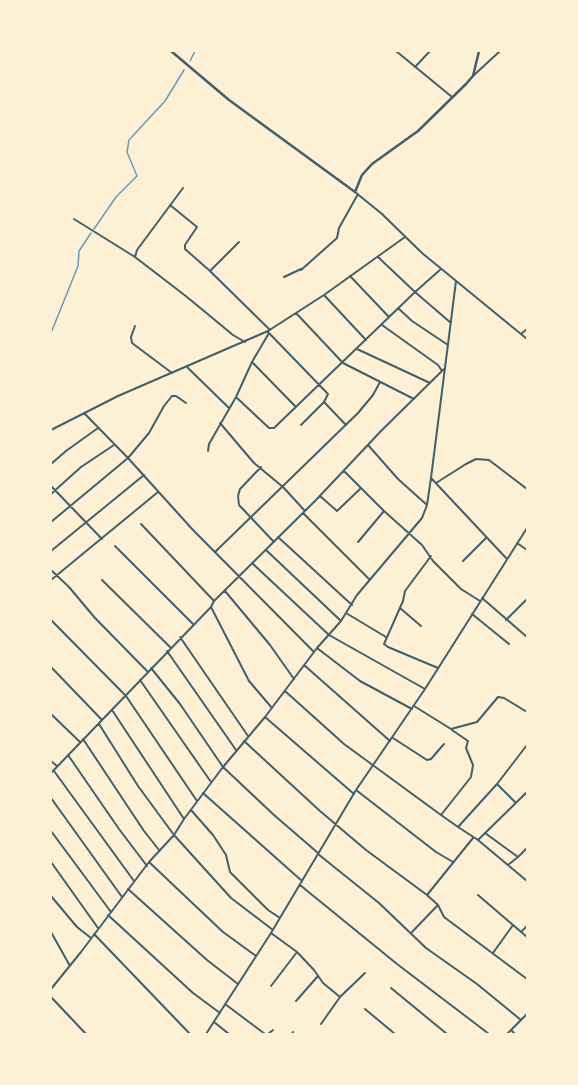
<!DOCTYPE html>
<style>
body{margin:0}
#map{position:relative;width:578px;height:1085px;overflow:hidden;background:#fdf0d5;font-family:Karla,sans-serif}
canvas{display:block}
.frame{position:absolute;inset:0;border:52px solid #fdf0d5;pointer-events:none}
</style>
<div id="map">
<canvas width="578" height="1085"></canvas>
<div class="frame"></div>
</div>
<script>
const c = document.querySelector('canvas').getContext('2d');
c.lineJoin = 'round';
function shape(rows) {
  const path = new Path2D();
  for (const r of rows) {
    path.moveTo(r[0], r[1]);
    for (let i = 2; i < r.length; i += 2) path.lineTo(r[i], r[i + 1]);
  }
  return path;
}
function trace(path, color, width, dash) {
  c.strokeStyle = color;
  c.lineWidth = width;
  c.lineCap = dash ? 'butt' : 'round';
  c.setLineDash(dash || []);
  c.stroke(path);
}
const stream = shape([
 [190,61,195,51],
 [94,229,116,197,137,176,127,152,129,140,165,101,184,70],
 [51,333,78,266,79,251,91,233]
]);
const minor = shape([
 [396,51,452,97],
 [415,67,430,51],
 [473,76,500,51],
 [183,188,137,250,135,257,187,297,233,335,245,342],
 [355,192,382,214,422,253,527,339],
 [170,205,197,227,185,245,185,249,210,271,270,330],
 [74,219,135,257],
 [378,257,415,292,451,323],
 [301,270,337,238,339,228,358,194],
 [210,271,239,242],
 [350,276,389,317],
 [284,277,301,269],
 [324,295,366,340],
 [398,308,412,321,448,345],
 [296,313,343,363,414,399],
 [382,325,438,365,442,371],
 [135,326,131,337,132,343,172,373],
 [268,332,328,394,324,402,301,425],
 [521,334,527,329],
 [357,349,430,383],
 [252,362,296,407],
 [187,367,229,408],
 [236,397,269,428,274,428,415,292,441,269],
 [324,402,346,425],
 [84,413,128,458,193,530,314,652],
 [220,423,254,463,283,487,305,511],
 [51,430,118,396,268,331,324,295,405,237],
 [368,445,398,479,427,505],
 [208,451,209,444,236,397,252,362,269,333],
 [51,464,66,451,98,428],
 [261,467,240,489,238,496,239,505,274,542],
 [344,471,384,511,422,545,433,561,461,589,480,601],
 [431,478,507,559],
 [436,483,466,464,476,459,489,460,527,489],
 [51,486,102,539],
 [51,494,81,467,114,445],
 [320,496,337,511,361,488],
 [303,513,370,580],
 [51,522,128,458,149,433,164,406,172,396,176,396,186,403],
 [141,524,214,601],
 [278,537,352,605],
 [358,542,384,511],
 [517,543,527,550],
 [115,546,193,624],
 [266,550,341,621],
 [51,551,144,475],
 [215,552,358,413,373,395,380,382],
 [431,556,405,591,403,601,384,644,388,647,438,668],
 [463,561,486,538],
 [252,563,329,635,425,689],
 [51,570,69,587,95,618,147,671],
 [51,580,158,492],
 [102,580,170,647],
 [225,591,270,645,294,679],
 [482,598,527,637],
 [211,607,249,681,272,708],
 [400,608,421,626],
 [346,613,386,637],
 [472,614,509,644],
 [51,620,126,696,197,801],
 [506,620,527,599],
 [180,637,248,736],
 [317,648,360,681,412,709],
 [167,651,236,750],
 [304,665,390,741],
 [51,667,102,720],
 [151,668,180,704,223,767,274,815,318,853],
 [140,680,211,782],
 [285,691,344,744,441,815],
 [414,706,451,729,477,722,498,697,504,698,527,712],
 [112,710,184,819],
 [51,714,80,742],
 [265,717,354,794],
 [99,724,138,786,174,835,231,898,273,930],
 [452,730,468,741,466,748,473,765,471,777,441,815,458,827],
 [393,738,427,760,431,759,444,744],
 [83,739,144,831,159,850],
 [244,741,320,811,366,850,427,895,473,838],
 [527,745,497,784,458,827,478,840,527,881],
 [68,755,119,829,147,866],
 [51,761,57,766],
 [54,771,134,881],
 [51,773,211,607,214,601,316,500,381,431,444,369],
 [497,784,515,802],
 [356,790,436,852,453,862],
 [203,793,302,881],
 [51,798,122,897],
 [191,810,213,835,226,855,230,872,268,910,280,918],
 [51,831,111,912],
 [485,833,518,857,527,848],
 [478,840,527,792],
 [318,854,379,903,426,948,477,984,521,1020],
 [51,862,98,928],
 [149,862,223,932,256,956],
 [508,865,518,857],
 [300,885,397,964,489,1034],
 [128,889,207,960,238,984],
 [427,895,438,905,444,917,527,979],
 [478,895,527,937],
 [51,896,77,927,91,938],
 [108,915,193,993,220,1013],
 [51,932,70,966],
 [412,932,437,906],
 [521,932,527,926],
 [271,933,297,952,314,970,323,983,340,997,321,1024],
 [94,934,190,1034],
 [493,953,513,925],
 [271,986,297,952],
 [391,988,447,1034],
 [51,989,81,952,149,862,174,835,184,819,223,767,265,717,317,648,341,621,357,595,422,518,427,505,431,478,456,281],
 [51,997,86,1034],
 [340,997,365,973],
 [296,1001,318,976],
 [225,1004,265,1034],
 [365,1009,395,1034],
 [214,1022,229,1034],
 [511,1030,515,1034],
 [206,1034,271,933,356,790,425,689,527,528],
 [268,1034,273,1030],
 [292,1034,293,1032],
 [507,1034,527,1014]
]);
const tertiary = shape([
 [171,51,229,100,355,192,362,175,372,164,418,131,466,84,473,76,479,51]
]);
trace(stream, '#669bbc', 1.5);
trace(minor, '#3f606c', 2);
trace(tertiary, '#3f606c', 2.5);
</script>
